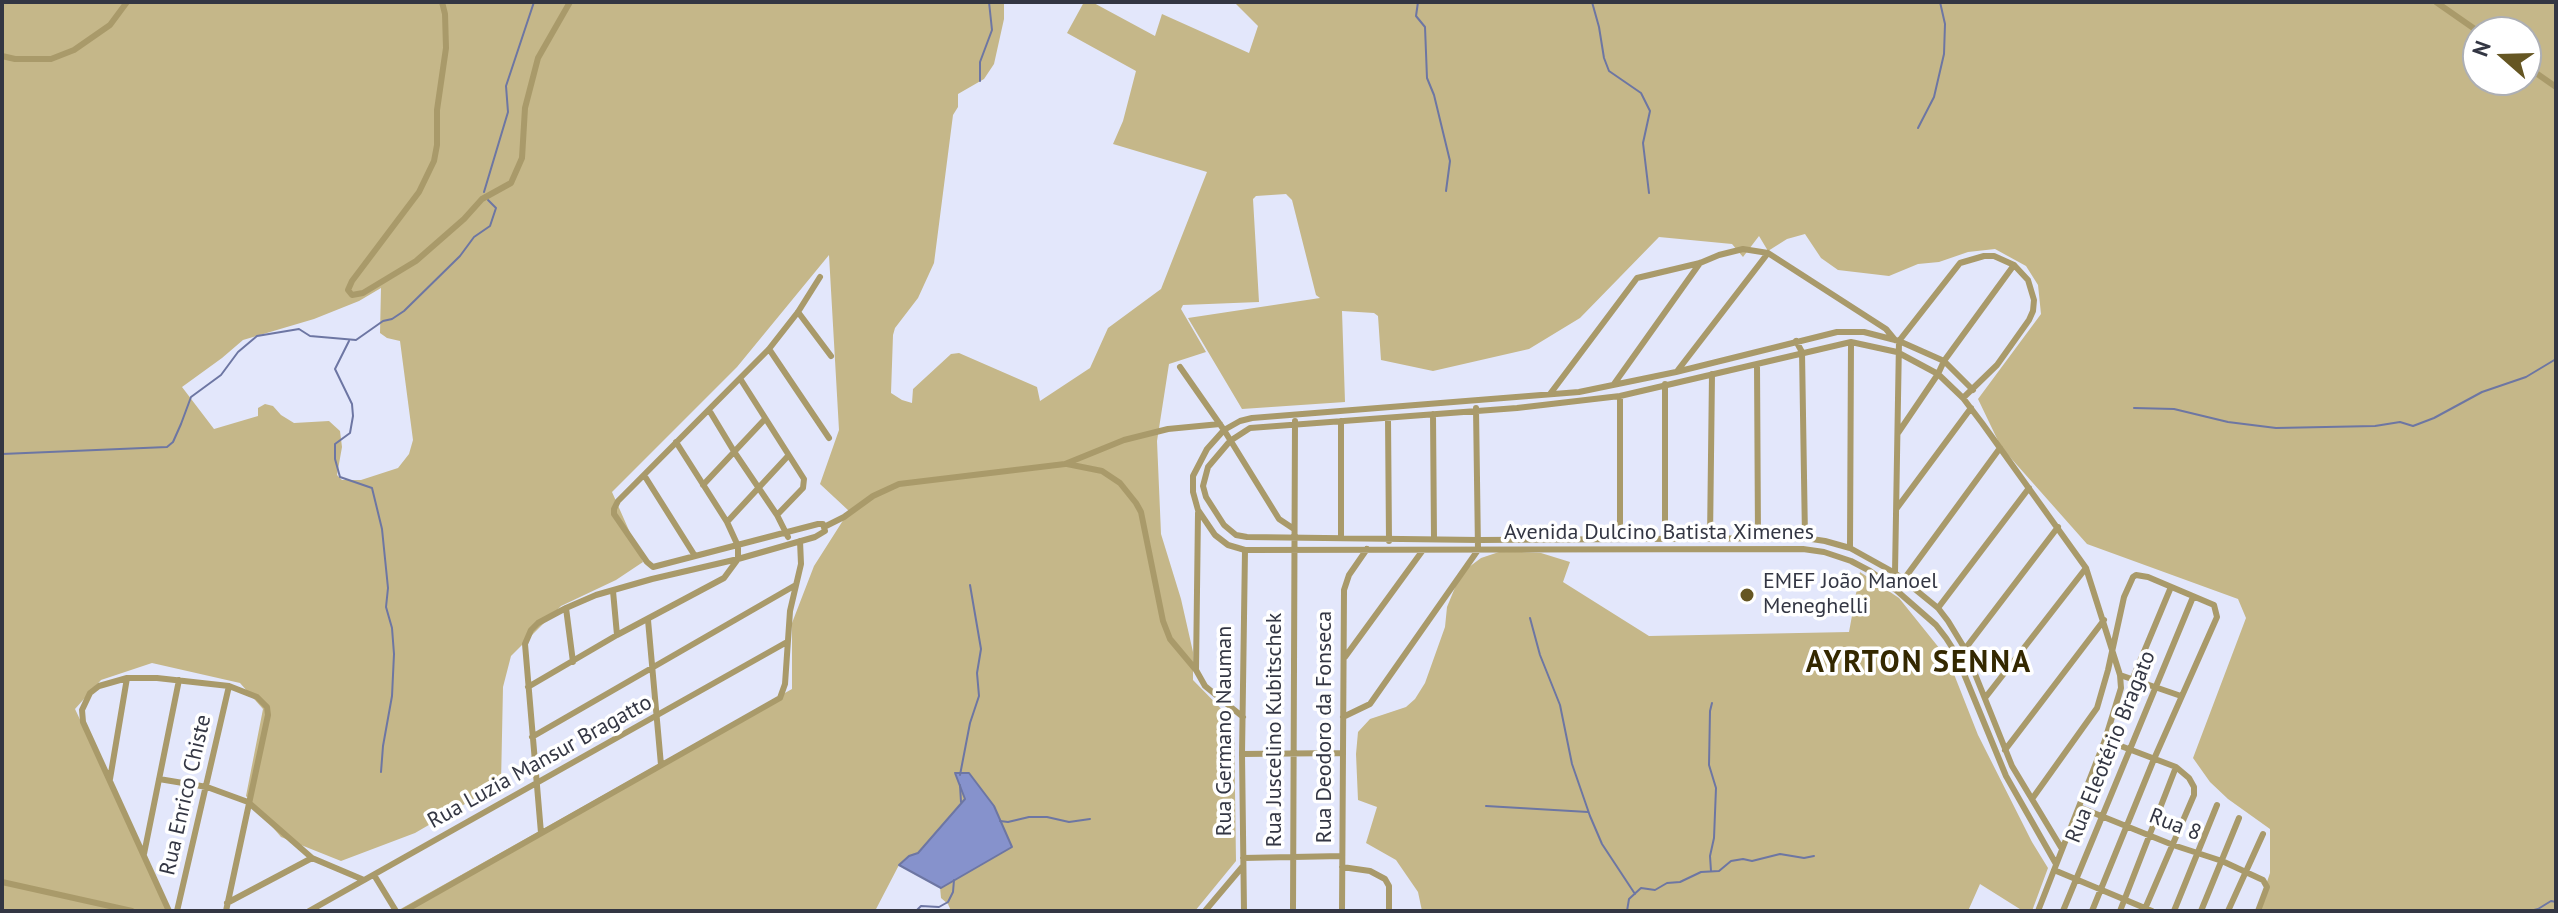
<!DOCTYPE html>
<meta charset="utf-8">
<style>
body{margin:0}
#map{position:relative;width:2558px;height:913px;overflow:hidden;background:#e3e7fb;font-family:"PT Sans",sans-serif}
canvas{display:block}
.frame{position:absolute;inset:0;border:4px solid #333643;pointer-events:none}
.north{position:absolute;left:2462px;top:16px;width:80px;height:80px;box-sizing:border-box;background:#fff;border:2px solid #adafb4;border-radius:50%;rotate:290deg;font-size:22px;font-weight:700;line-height:32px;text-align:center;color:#333643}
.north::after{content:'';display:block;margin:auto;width:28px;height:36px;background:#655623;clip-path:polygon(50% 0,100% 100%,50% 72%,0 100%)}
</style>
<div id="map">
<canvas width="2558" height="913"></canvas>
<div class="frame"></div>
<div class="north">N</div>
</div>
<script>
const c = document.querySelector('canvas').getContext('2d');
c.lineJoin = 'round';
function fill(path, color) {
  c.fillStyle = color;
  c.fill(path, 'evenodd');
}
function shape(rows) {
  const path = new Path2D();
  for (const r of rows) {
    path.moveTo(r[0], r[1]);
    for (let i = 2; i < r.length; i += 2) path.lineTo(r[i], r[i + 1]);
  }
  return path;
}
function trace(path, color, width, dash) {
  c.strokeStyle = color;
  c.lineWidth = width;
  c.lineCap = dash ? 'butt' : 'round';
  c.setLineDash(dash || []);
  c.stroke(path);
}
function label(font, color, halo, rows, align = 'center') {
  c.font = font + ' "PT Sans",sans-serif';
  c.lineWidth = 7;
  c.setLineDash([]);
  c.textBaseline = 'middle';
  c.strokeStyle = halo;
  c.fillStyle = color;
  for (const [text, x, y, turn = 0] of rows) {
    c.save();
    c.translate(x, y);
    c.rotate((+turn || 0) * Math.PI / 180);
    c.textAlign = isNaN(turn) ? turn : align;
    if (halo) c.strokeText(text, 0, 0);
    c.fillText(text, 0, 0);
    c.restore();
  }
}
const green = shape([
 [2,2,1004,2,1004,19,994,64,984,79,958,94,958,107,953,115,934,263,918,298,895,328,893,335,891,393,902,400,912,403,913,389,951,354,959,353,1037,387,1040,401,1090,368,1108,328,1161,289,1207,172,1113,144,1123,121,1136,71,1067,33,1084,2,1092,2,1155,36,1162,14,1249,53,1258,26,1234,2,2556,2,2556,911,2257,911,2270,873,2270,829,2228,799,2210,782,2193,758,2246,618,2238,599,2087,544,2001,447,1978,399,2041,314,2038,285,2026,266,1995,249,1968,252,1939,262,1918,264,1889,276,1838,270,1821,258,1805,234,1787,239,1768,251,1759,236,1743,257,1732,244,1659,237,1580,318,1529,349,1433,371,1381,360,1378,316,1374,313,1342,311,1345,402,1242,409,1188,318,1320,298,1316,295,1292,200,1286,194,1256,196,1253,199,1259,302,1183,305,1181,309,1206,352,1169,364,1157,441,1161,534,1181,599,1193,652,1193,680,1234,722,1236,861,1195,911,951,911,948,904,941,898,940,887,1012,847,969,773,955,773,965,799,918,853,909,856,899,865,875,911,397,911,792,689,792,623,814,566,849,511,820,484,839,430,829,255,737,367,612,492,643,562,616,580,561,606,511,656,503,687,501,783,415,833,341,861,281,837,246,796,263,709,240,683,152,663,101,680,75,709,170,911,2,911],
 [2478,32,2526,32,2526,80,2478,80],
 [381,288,380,333,387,338,400,341,413,440,409,454,398,468,361,480,342,480,337,475,342,447,340,431,329,421,294,423,281,415,273,406,265,404,258,408,258,416,214,429,182,387,222,358,243,340,314,319,359,301],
 [1502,551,1541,553,1570,562,1563,582,1649,636,1849,632,1860,572,1899,598,1948,659,1978,735,2032,842,2048,868,2032,911,2023,911,1980,884,1968,911,1422,911,1418,892,1396,860,1366,843,1377,807,1358,800,1356,754,1358,732,1370,719,1406,707,1415,699,1425,683,1445,627,1447,607,1461,573,1481,558]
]);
const water = shape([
 [955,773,969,773,994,806,1012,847,941,888,899,865,909,856,918,853,965,799,955,773]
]);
const stream = shape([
 [1418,2,1416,16,1425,27,1427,78,1434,95,1450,161,1446,191],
 [1592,2,1599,27,1604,58,1609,71,1641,93,1650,111,1643,143,1649,193],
 [980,81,980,62,992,30,989,2],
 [1918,128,1934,97,1944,54,1945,24,1940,2],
 [484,192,508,112,506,86,534,2],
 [349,341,335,369,352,404,353,416,350,433,335,444,335,459,340,477,372,488,382,529,388,588,386,607,392,628,394,654,392,696,383,746,381,772],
 [2134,408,2174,409,2228,422,2276,428,2375,426,2400,422,2413,426,2434,418,2482,392,2526,377,2556,359],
 [2,454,167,447,173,442,181,424,191,397,221,375,238,352,257,336,299,329,310,336,356,340,383,321,392,319,404,311,460,256,474,237,490,226,496,208,488,200],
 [1530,618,1540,655,1560,705,1572,764,1590,816,1602,844,1635,894],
 [960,775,970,723,979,696,977,673,981,649,970,585],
 [960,785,961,802],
 [1486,806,1588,812],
 [1000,821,1008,822,1029,817,1047,817,1069,822,1090,819],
 [1711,871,1710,856,1714,838,1716,788,1709,765,1710,711,1712,703],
 [916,911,921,906,939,907,948,902,953,892,954,880],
 [1627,911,1629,899,1641,888,1655,890,1667,883,1680,882,1701,872,1719,871,1731,861,1743,859,1752,861,1780,854,1804,858,1814,856],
 [2530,911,2538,909,2551,901,2556,902]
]);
const street = shape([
 [442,2,445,14,446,48,437,110,437,145,434,161,419,192,352,281,348,290,352,295,363,293,416,261,464,219,482,199,511,183,522,158,525,108,538,58,570,2],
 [2436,2,2479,32],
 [2,56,15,59,51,59,74,50,110,25,127,2],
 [2526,66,2556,87],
 [798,312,831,356],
 [1796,341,1802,352,1805,538],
 [769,349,829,438],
 [1757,364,1758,538],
 [1180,367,1224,430,1279,519,1294,529],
 [1678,370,1768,253],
 [741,380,804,479,803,488,777,515],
 [1614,384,1700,263],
 [1665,384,1665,538],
 [1973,390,1944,361,1899,341,1864,332,1837,332,1676,372,1579,392,1252,418,1240,421,1224,430,1207,449,1193,476,1193,492,1198,510,1215,535,1228,545,1245,550,1803,549,1824,552,1851,561,1870,571,1896,590,1936,625,1946,638,1955,652,2006,776,2056,864],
 [1550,394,1637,278,1700,263,1719,255,1743,249,1768,253,1886,329,1895,340],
 [1620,396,1620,538],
 [709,410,735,453,777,515,788,537],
 [1433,414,1434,539],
 [1388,418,1389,541],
 [1341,421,1341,538],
 [1898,433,1938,374,1944,361,2014,265],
 [1067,464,1102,471,1120,483,1136,503,1141,512,1163,621,1170,639,1196,670],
 [644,475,695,556],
 [703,485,765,419],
 [1897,508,1971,408],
 [1198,513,1196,670,1205,686,1243,717],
 [727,522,788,456],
 [824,527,844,517,873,496,899,484,1065,464,1124,440,1168,429,1220,424],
 [1710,539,1712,374],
 [1850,548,1851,342],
 [1895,573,1899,341,1960,263,1984,256,1994,256,2014,265,2028,280,2034,300,2033,311,2029,320,1997,365,1963,398],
 [1896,590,2000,448],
 [613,591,617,635],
 [566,608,573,662],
 [1938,608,2029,488],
 [648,620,661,765],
 [1965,649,2058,527],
 [1345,657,1423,550],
 [2120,675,2181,696],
 [2133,678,2171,587],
 [528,687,617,635,724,578,738,559,738,546,727,522,676,442],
 [1985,698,2086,568],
 [1343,717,1370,704,1478,550,1476,408],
 [532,737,794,586],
 [2105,740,2176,767,2189,778,2194,787,2194,795,2144,911],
 [2005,750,2104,620],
 [1242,754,1343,753],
 [110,779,127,678],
 [159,779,207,787,248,802,312,858,364,880],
 [2032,799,2097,708,2108,670,2124,597,2133,577,2136,575,2148,577,2214,605,2217,617,2154,759,2092,911],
 [2079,807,2173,845,2222,861,2263,880,2267,887,2258,911],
 [541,833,525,644,531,630,538,623,566,608,596,595,652,579,738,559,815,537,825,531,823,524,818,524,653,567,647,562,614,514,614,509,618,501,769,349,798,312,820,277],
 [144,854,179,680],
 [1243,858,1342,856],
 [1342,867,1370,871,1385,879,1389,886,1389,911],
 [2054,870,2152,911],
 [374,875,396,911],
 [2,882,132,911],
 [227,903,312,858],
 [169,911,83,722,82,710,90,693,99,686,127,678,157,678,229,686,257,697,267,707,268,715,226,911],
 [177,911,229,686],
 [309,911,787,642],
 [404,911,780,698,785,684,790,611,801,564,800,541],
 [1205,911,1243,866],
 [1244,911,1242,754,1245,550],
 [1293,911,1295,421],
 [1342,911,1344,590,1349,575,1367,549],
 [2038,911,2105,740,2121,688,2120,675,2086,568,1982,423,1963,398,1938,374,1897,352,1851,342,1620,396,1517,408,1250,428,1230,441,1208,467,1203,486,1206,497,1224,525,1236,535,1247,537,1479,540,1805,538,1825,541,1850,548,1895,573,1938,608,1948,621,1965,649,2012,766,2062,849],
 [2063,911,2193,597],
 [2120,911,2176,767],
 [2174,911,2217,805],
 [2201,911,2239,818],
 [2228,911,2263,834]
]);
const markers = [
 [1747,595,8,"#655623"]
];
const streetNames = [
 ["Avenida Dulcino Batista Ximenes",1659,533],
 ["Rua Deodoro da Fonseca",1325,727,-90],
 ["Rua Juscelino Kubitschek",1275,730,-90],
 ["Rua Germano Nauman",1225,731,-90],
 ["Rua Eleotério Bragato",2111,747,-68],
 ["Rua Luzia Mansur Bragatto",540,762,-29],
 ["Rua Enrico Chiste",186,795,-77],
 ["Rua 8",2175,825,21]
];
const poiNames = [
 ["EMEF João Manoel",1763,582],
 ["Meneghelli",1763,607]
];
const districtNames = [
 ["AYRTON SENNA",1919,663]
];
fill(green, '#c5b789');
fill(water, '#8692cc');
trace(water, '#6d76a3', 2);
trace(stream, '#6d76a3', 2);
trace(street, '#a99a6a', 6);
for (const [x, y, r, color] of markers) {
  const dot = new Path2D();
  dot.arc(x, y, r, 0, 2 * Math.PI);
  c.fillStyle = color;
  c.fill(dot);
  trace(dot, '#fff', 3);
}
label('22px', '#333643', '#fff', streetNames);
label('22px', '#333643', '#fff', poiNames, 'left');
c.letterSpacing = '2px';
label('bold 30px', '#342800', '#fff', districtNames);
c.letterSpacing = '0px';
</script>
